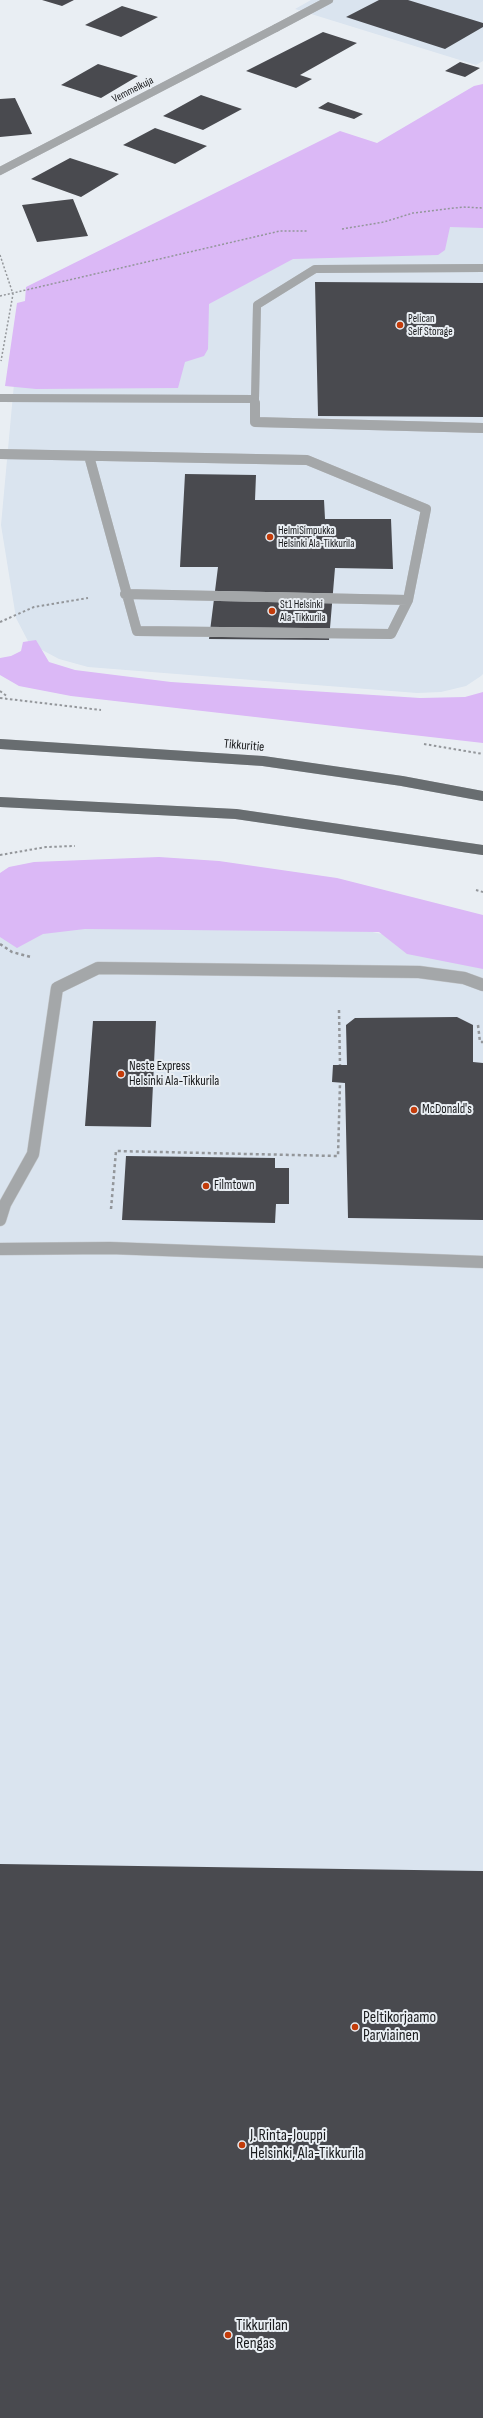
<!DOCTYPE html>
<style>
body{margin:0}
canvas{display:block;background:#e9eef3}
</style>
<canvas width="483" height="2418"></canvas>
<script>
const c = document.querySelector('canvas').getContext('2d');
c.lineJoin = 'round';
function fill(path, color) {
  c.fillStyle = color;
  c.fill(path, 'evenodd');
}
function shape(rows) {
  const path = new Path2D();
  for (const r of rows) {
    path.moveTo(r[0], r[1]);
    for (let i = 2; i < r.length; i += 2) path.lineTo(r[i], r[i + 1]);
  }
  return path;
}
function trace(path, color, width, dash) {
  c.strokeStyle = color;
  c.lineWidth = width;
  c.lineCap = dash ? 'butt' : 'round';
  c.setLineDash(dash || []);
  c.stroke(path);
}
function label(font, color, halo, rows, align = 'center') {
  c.font = font + ' "Sofia Sans Condensed",sans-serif';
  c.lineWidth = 4;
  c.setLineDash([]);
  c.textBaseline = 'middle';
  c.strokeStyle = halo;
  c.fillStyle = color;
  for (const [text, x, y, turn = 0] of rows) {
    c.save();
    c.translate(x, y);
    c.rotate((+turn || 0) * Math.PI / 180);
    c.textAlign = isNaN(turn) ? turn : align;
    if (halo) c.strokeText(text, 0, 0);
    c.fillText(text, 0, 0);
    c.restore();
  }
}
const built = shape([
 [311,0,483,0,483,61,476,65,295,9],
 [483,145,483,674,481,676,466,686,441,692,417,693,88,667,59,659,29,643,16,618,1,525,16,362],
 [257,907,483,956,483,2418,0,2418,0,925]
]);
const green = shape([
 [483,84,483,228,450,227,445,250,438,255,293,259,209,304,208,349,204,356,185,362,178,388,36,389,5,386,17,303,25,301,26,287,340,131,377,143,474,86],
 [36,640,49,662,75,670,171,682,420,698,465,697,483,692,483,743,71,696,19,686,0,675,0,658,11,656,21,651,23,642],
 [159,857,219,861,337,878,483,915,483,969,407,954,379,932,85,929,43,934,17,948,0,937,0,873,9,867,34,862]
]);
const building = shape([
 [42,0,74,0,62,6],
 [379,0,408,0,483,23,483,27,445,49,346,17],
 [122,6,158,17,121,37,85,25],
 [323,32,357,43,300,75,312,79,296,88,246,71],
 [460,62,480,68,465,77,445,71],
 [98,64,138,76,101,98,61,85],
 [201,95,242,109,203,130,163,116],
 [15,98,32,134,0,137,0,99],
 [328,102,363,114,354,119,318,108],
 [155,128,207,146,175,164,123,145],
 [70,158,119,174,81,197,31,179],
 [73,199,88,236,37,242,22,205],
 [315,282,483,283,483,417,318,416],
 [185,474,256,475,255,500,324,500,325,519,391,519,393,569,335,568,329,640,209,639,218,567,180,567],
 [457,1017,473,1025,473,1062,483,1063,483,1220,348,1218,345,1083,332,1082,333,1065,347,1065,346,1025,355,1018],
 [93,1021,156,1021,151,1127,85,1126],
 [126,1156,275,1158,275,1168,289,1168,289,1204,276,1204,275,1223,122,1220],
 [0,1864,483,1871,483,2418,0,2418]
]);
const pathFar2 = shape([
 [342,229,384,222,413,213,463,207,483,208],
 [0,255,13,294,1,361],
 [0,296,280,231,307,231]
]);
const pathFar1 = shape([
 [0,622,34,607,88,598],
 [0,691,8,697],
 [0,698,101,710],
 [424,744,483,754],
 [0,855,46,847,75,846],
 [476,890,483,892]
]);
const path = shape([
 [0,944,12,952,31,957],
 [339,1010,340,1065],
 [478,1025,480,1042,483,1042],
 [111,1209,116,1151,338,1156,340,1083]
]);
const laneFar2 = shape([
 [276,28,329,0],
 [0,398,255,399,257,305,315,269,483,268],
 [255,399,255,404]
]);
const laneFar1 = shape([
 [255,403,255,422,483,428],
 [0,454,307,460,426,509,408,600,391,634,137,631,89,456],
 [125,594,408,600]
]);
const lane = shape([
 [0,1220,5,1204,33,1154,57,988,98,968,419,972,464,978,483,985],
 [0,1249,110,1248,483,1262]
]);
const street = shape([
 [0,171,276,28]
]);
const primary = shape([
 [0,744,263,761,402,781,483,796],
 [0,802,236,814,483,850]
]);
const markers = [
 [400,325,4,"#c33c0a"],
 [270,537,4,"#c33c0a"],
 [272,611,4,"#c33c0a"],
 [121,1074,4,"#c33c0a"],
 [414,1110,4,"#c33c0a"],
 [206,1186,4,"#c33c0a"],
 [355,2027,4,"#c33c0a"],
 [242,2145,4,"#c33c0a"],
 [228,2335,4,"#c33c0a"]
];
const farStreetnames = [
 ["Vemmelkuja",133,90,-27]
];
const farPoinames = [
 ["Pelican",408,319],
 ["Self Storage",408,332],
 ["HelmiSimpukka",278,531],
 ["Helsinki Ala-Tikkurila",278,544],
 ["St1 Helsinki",280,605],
 ["Ala-Tikkurila",280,618]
];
const streetNames = [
 ["Tikkuritie",244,746,5]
];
const poiNames = [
 ["Neste Express",129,1067],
 ["Helsinki Ala-Tikkurila",129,1082],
 ["McDonald's",422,1110],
 ["Filmtown",214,1186]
];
const nearPoinames = [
 ["Peltikorjaamo",363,2018],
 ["Parviainen",363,2036],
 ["J. Rinta-Jouppi",250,2136],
 ["Helsinki, Ala-Tikkurila",250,2154],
 ["Tikkurilan",236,2326],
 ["Rengas",236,2344]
];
fill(built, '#dae4ef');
fill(green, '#dbb8f6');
fill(building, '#494a4f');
trace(laneFar2, '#c4c8cc', 8);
trace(laneFar1, '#c4c8cc', 10);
trace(lane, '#c4c8cc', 13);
trace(street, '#c4c8cc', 8);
trace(primary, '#c4c8cc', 10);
trace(pathFar2, '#93969a', 1.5, [2, 2]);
trace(pathFar1, '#93969a', 2, [2.5, 2.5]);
trace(path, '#93969a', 2.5, [3, 3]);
trace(laneFar2, '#a4a7a9', 8);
trace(laneFar1, '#a4a7a9', 10);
trace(lane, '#a4a7a9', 12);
trace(street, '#a4a7a9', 8);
trace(primary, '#686d70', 10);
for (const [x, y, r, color] of markers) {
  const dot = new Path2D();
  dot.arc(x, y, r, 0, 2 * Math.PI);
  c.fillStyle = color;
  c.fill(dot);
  trace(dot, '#e9eef3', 1.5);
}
label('11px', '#1a1b1d', '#e9eef3', farStreetnames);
label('11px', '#1a1b1d', '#e9eef3', farPoinames, 'left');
label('13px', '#1a1b1d', '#e9eef3', streetNames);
label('13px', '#1a1b1d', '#e9eef3', poiNames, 'left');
label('16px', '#1a1b1d', '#e9eef3', nearPoinames, 'left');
</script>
